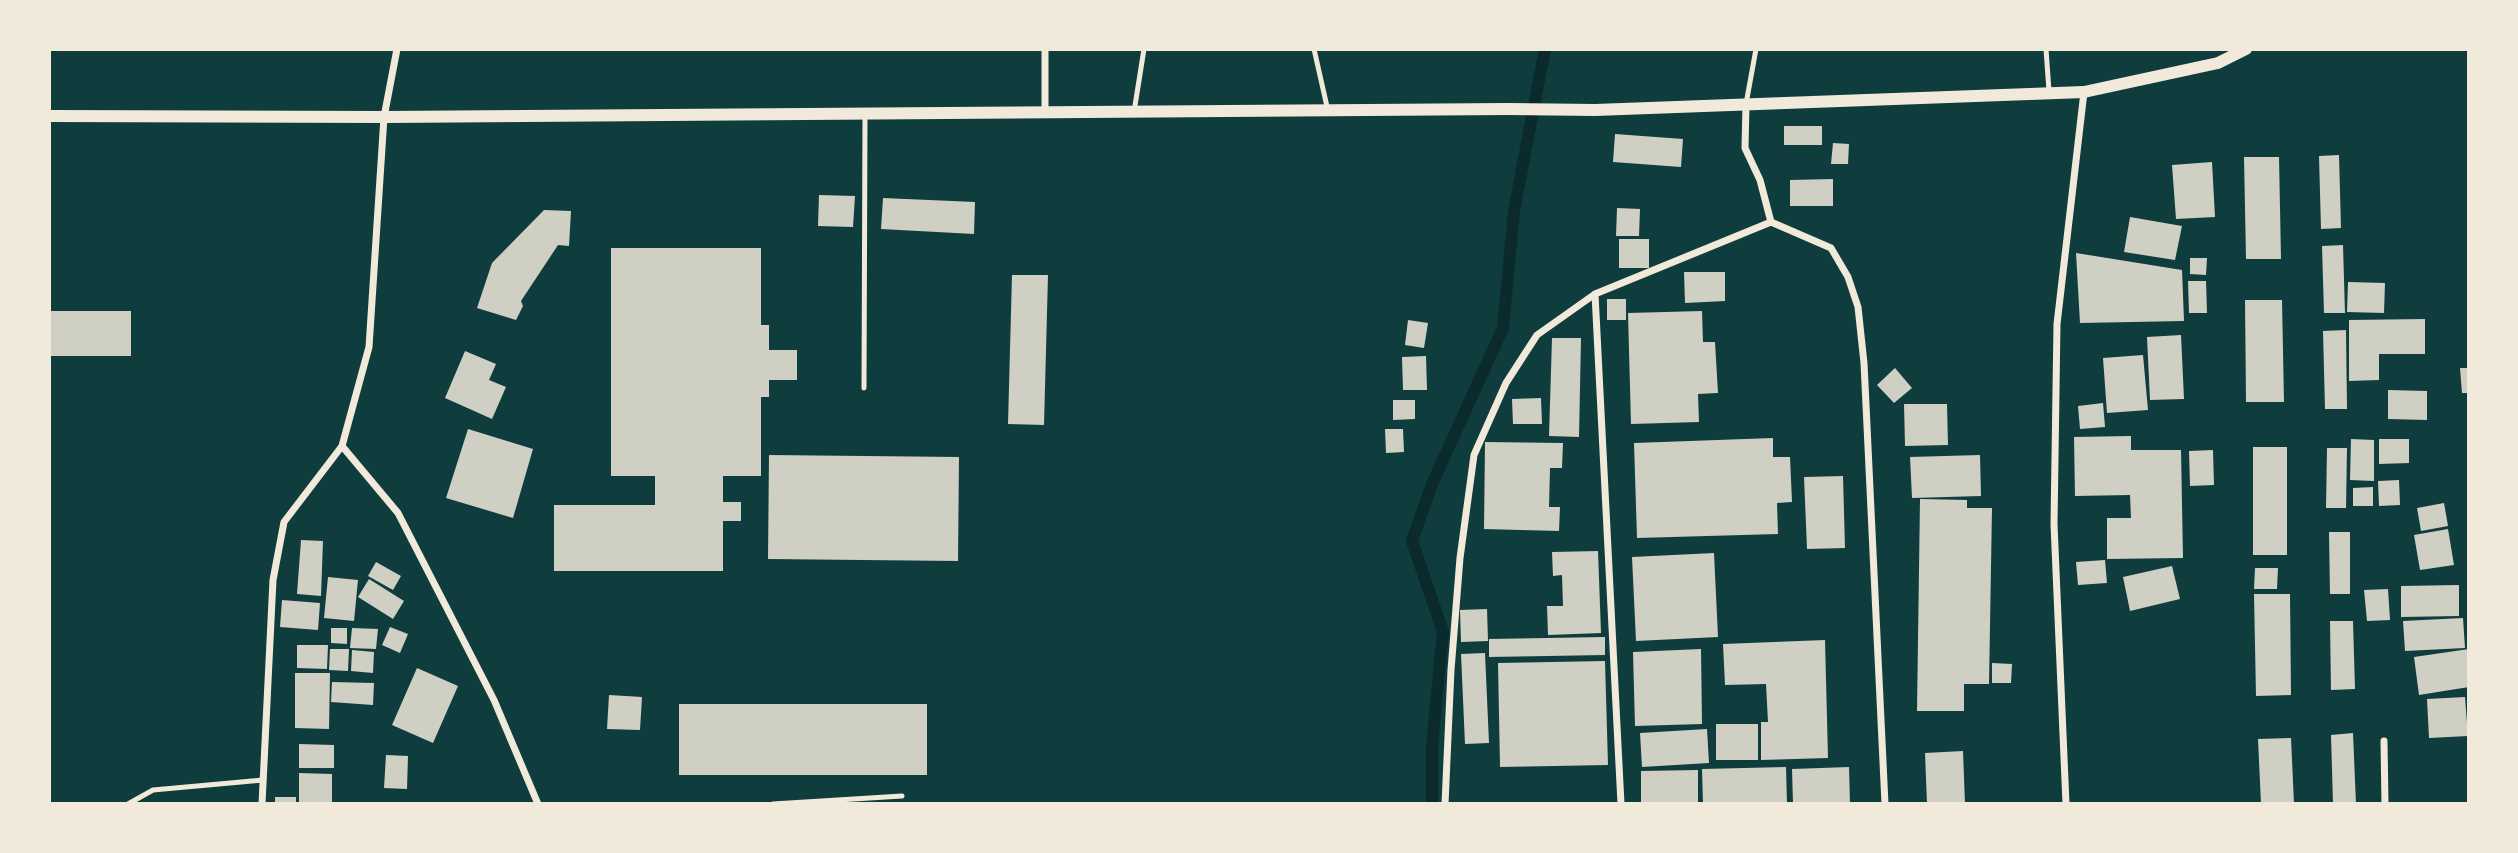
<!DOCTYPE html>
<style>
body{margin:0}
#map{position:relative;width:2518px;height:853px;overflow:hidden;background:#0f3d3e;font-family:"Asap Condensed",sans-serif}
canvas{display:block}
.frame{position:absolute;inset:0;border:51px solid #f1e9da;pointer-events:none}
</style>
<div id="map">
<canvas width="2518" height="853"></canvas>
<div class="frame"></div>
</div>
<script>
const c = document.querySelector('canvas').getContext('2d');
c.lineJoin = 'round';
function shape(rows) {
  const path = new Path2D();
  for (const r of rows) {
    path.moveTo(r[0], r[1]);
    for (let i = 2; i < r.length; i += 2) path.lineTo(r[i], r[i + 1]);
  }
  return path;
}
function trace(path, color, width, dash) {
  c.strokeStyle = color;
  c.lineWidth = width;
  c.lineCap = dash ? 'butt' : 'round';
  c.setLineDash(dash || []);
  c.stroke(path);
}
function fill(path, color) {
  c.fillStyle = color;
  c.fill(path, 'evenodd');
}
const stream = shape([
 [1432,804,1432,745,1443,632,1412,541,1432,484,1503,328,1514,211,1545,49]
]);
const building = shape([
 [1784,126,1822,126,1822,145,1784,145],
 [1615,134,1683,139,1681,167,1613,162],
 [1833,143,1849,144,1848,164,1831,164],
 [2339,155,2341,228,2321,229,2319,156],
 [2244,157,2279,157,2281,259,2246,259],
 [2212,162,2215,217,2176,219,2172,165],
 [1833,179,1833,206,1790,206,1790,180],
 [819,195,855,196,853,227,818,226],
 [883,198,975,202,974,234,881,229],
 [1617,208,1640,209,1639,236,1616,236],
 [544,210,571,211,569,246,558,245,521,301,523,306,516,320,477,308,492,263],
 [2130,217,2182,226,2175,260,2124,252],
 [1619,239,1649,239,1649,268,1619,268],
 [2343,245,2345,313,2324,313,2322,246],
 [611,248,761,248,761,325,769,325,769,350,797,350,797,380,769,380,769,397,761,397,761,476,723,476,723,502,741,502,741,521,723,521,723,571,554,571,554,505,655,505,655,476,611,476],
 [2076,253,2182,270,2184,321,2080,323],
 [2190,258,2207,258,2206,275,2190,274],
 [1684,272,1725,272,1725,301,1685,303],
 [1012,275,1048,275,1044,425,1008,424],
 [2188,281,2206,281,2207,313,2189,313],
 [2348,282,2385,283,2384,313,2347,312],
 [1607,299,1626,299,1626,320,1607,320],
 [2245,300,2282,300,2284,402,2246,402],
 [49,311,131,311,131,356,49,356],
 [1702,311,1703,342,1715,342,1718,393,1698,394,1699,422,1631,424,1628,313],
 [2425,319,2425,354,2379,354,2379,380,2349,381,2349,320],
 [1408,320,1428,323,1424,348,1405,345],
 [2346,330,2347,409,2325,409,2323,331],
 [2181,335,2184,399,2150,400,2147,337],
 [1552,338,1581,338,1579,437,1549,436],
 [465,351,496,364,489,380,506,387,492,419,445,398],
 [2143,355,2148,410,2107,413,2103,358],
 [1426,356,1427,390,1403,390,1402,357],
 [1895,368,1912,388,1894,403,1877,385],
 [2460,368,2469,368,2469,393,2462,393],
 [2388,390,2427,391,2427,420,2388,419],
 [1541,398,1542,424,1513,424,1512,399],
 [1393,400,1415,400,1415,419,1393,420],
 [2103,403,2105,427,2080,429,2078,406],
 [1904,404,1947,404,1948,445,1905,446],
 [468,429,533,449,513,518,446,498],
 [1385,429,1403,429,1404,452,1386,453],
 [2131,436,2131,450,2181,450,2183,558,2107,559,2107,518,2131,518,2130,495,2075,496,2074,437],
 [1773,438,1773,457,1790,457,1792,502,1777,503,1778,534,1637,538,1634,443],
 [2351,439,2374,440,2374,481,2350,480],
 [2379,439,2409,439,2409,463,2379,464],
 [1485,442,1563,443,1562,468,1550,468,1549,507,1560,507,1559,531,1484,529],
 [2253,447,2287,447,2287,555,2253,555],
 [2327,448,2347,448,2346,508,2326,508],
 [2213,450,2214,485,2190,486,2189,451],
 [769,455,959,457,958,561,768,559],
 [1980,455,1981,496,1912,498,1910,457],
 [1843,476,1845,548,1807,549,1804,477],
 [2399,480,2400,505,2379,506,2378,481],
 [2373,487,2373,506,2353,506,2353,488],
 [1920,499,1967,500,1967,508,1992,508,1989,684,1964,684,1964,711,1917,711],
 [2444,503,2448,526,2421,531,2417,508],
 [2448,529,2454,565,2420,570,2414,535],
 [2329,532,2350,532,2350,594,2330,594],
 [301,540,323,541,321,596,297,594],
 [1598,551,1601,633,1548,635,1547,606,1563,606,1562,575,1553,576,1552,552],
 [1714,553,1718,637,1636,641,1632,557],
 [2105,560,2107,583,2078,585,2076,562],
 [376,562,401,576,393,590,368,576],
 [2172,566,2180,599,2130,611,2123,577],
 [2255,568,2278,568,2277,589,2254,589],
 [328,577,358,580,354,621,324,618],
 [369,579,404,601,393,619,358,597],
 [2459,585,2459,616,2401,617,2401,586],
 [2388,589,2390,620,2367,621,2364,590],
 [2254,594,2290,594,2291,695,2256,696],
 [282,600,320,603,318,630,280,627],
 [1487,609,1488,641,1461,642,1460,610],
 [2463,618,2465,648,2405,651,2403,621],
 [2330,621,2353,621,2355,689,2331,690],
 [390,627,408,634,400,653,382,645],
 [331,628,347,628,347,644,331,643],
 [352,628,378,629,376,649,350,648],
 [1605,637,1605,655,1489,657,1489,639],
 [1825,640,1828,758,1761,760,1761,722,1768,722,1766,684,1725,685,1723,644],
 [297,645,328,645,327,669,297,668],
 [330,649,349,649,348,671,329,670],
 [1701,649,1702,724,1635,726,1633,652],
 [2469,649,2469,687,2419,695,2414,657],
 [352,650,374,652,373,673,351,671],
 [1485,653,1489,743,1465,744,1461,654],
 [1605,661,1608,765,1500,767,1498,663],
 [1992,663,2012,664,2011,683,1992,683],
 [417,668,458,686,433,743,392,725],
 [295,673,330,673,329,729,295,728],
 [332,682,374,683,373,705,331,702],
 [609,695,642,697,640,730,607,729],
 [2465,697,2468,736,2429,738,2427,699],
 [679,704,927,704,927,775,679,775],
 [1716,724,1758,724,1758,760,1716,760],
 [1707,729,1709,763,1642,767,1640,733],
 [2353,733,2356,804,2333,804,2331,735],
 [2291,738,2294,804,2261,804,2258,739],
 [299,744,334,745,334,768,299,768],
 [1963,751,1965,804,1927,804,1925,753],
 [386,755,408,756,407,789,384,788],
 [1786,767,1787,804,1703,804,1702,769],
 [1849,767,1850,804,1793,804,1792,769],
 [1698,770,1698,804,1641,804,1641,771],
 [299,773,332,774,332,804,299,803],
 [275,797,296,797,296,804,275,804]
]);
const service = shape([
 [1314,49,1328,111],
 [2046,49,2049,91],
 [1746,104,1756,49],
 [1134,112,1144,49],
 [864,388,865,114],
 [128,804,153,790,263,780],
 [773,804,902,796]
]);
const minor = shape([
 [1746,104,1745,148,1760,180,1771,222,1831,248,1848,277,1858,307,1864,363,1885,804],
 [1045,114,1045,49],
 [1595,294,1621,804],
 [342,446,398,513,494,700,538,804],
 [2384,741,2385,804],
 [262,804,273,580,284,522,342,446,369,347,384,117,397,49],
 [1445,804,1451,670,1460,558,1474,455,1506,383,1537,335,1595,294,1771,222],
 [2066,804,2054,524,2057,324,2084,92]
]);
const tertiary = shape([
 [49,116,384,117,1508,109,1595,110,2084,92,2218,63,2246,49]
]);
trace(stream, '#0a2a2b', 12);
fill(building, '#cfcfc3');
trace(service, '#f1e9da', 5);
trace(minor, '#f1e9da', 7);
trace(tertiary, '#f1e9da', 12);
</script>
